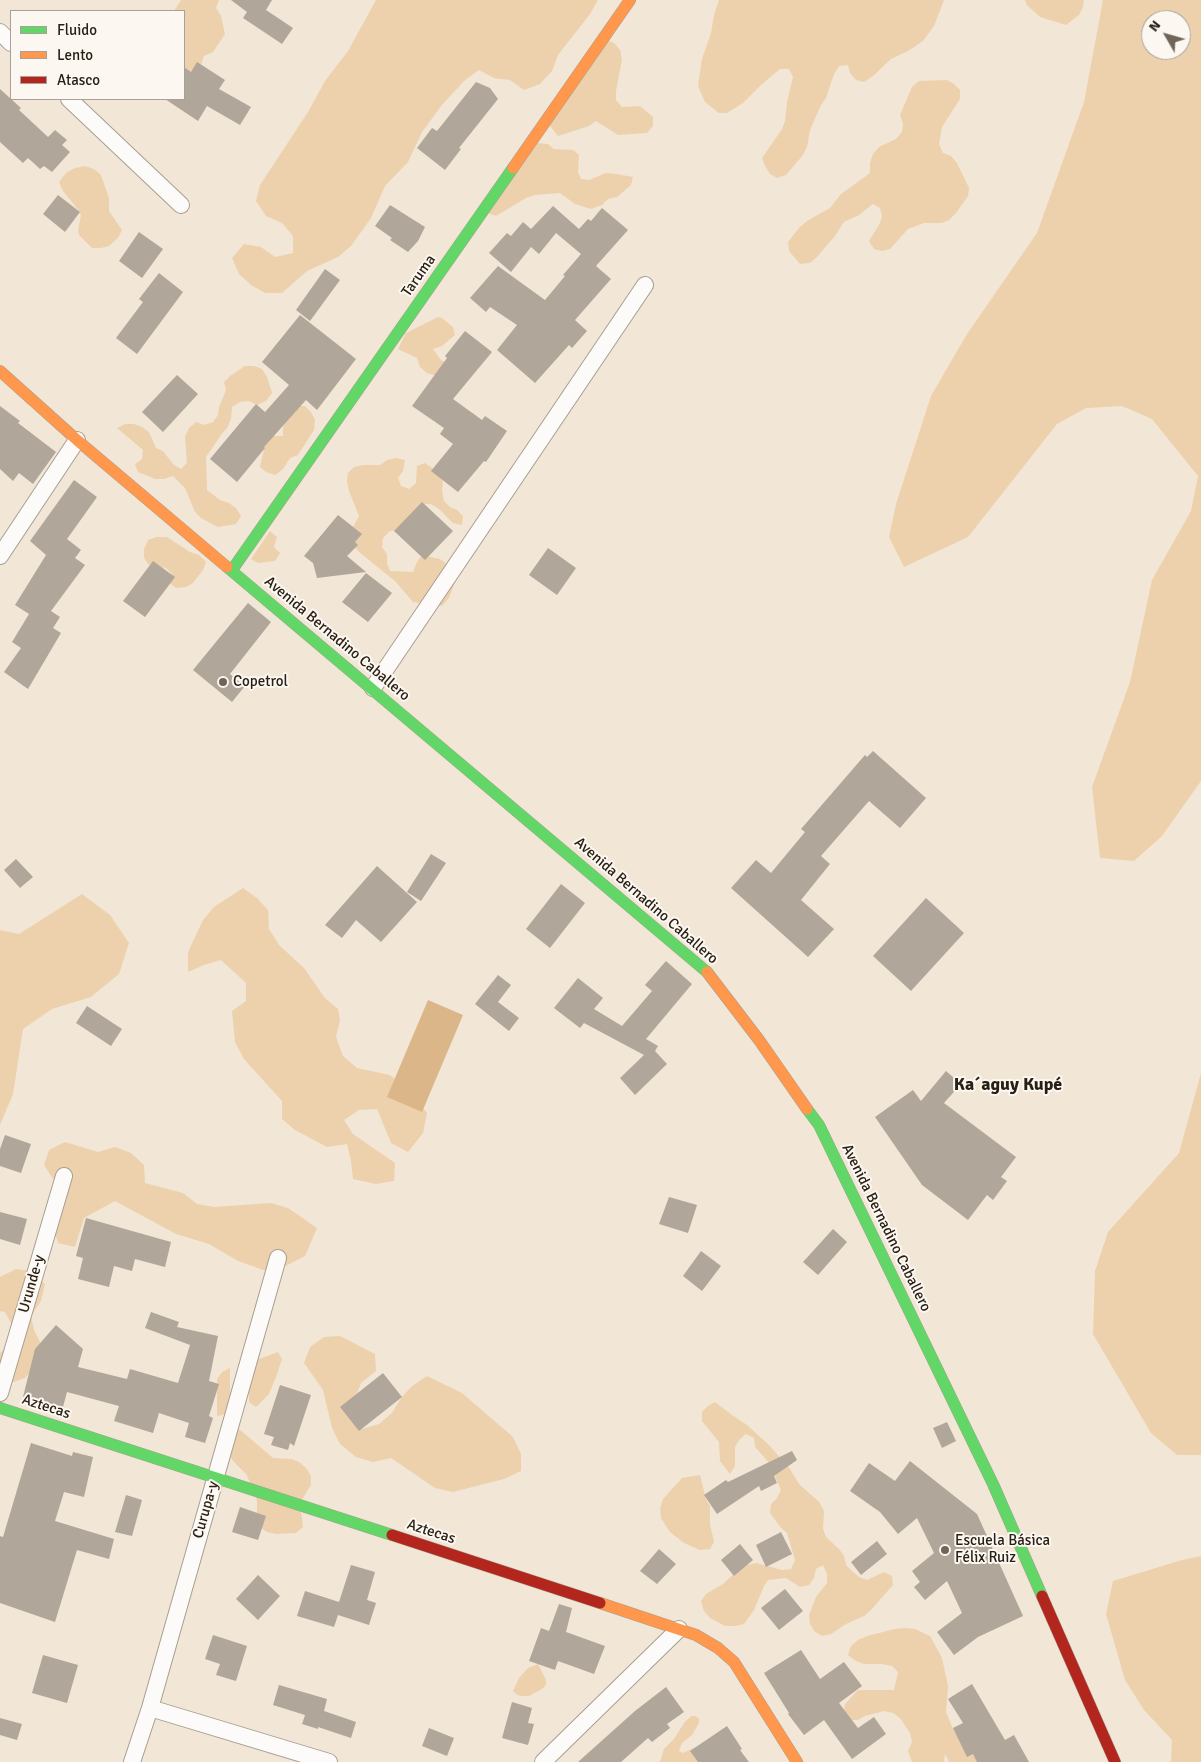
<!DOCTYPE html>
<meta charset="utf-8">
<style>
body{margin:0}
#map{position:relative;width:1201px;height:1762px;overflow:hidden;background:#f2e6d6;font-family:Signika,sans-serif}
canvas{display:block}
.legend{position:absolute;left:10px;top:10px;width:175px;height:90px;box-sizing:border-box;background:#fcf7f1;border:1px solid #a7a199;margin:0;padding:6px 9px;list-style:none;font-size:15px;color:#282015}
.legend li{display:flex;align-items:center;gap:10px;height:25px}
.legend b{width:25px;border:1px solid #a7a199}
.north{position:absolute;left:1141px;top:10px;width:50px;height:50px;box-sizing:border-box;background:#fcf7f1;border:1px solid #a7a199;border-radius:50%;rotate:308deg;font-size:14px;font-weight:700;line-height:20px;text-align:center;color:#282015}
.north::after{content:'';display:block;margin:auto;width:18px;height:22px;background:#6f6559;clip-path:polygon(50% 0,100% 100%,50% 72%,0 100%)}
</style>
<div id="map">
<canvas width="1201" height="1762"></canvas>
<ul class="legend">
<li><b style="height:6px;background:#63d668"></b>Fluido</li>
<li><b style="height:6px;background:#ff974d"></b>Lento</li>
<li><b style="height:6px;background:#b3261e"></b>Atasco</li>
</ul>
<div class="north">N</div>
</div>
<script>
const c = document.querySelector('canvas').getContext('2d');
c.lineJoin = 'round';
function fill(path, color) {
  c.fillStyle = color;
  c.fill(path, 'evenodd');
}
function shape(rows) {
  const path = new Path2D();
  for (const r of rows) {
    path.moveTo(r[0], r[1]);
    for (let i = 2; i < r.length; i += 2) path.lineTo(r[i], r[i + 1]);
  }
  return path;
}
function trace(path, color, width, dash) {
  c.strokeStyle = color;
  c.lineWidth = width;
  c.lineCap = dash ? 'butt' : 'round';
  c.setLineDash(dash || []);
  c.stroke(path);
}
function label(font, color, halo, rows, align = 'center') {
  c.font = font + ' Signika,sans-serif';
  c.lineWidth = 4;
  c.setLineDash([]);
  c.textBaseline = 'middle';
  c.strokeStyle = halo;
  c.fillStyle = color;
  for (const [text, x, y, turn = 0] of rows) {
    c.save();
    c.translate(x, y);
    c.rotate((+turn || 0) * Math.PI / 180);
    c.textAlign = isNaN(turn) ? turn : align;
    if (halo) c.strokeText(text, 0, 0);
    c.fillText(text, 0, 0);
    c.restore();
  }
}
const green = shape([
 [181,0,219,0,216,8,221,16,225,34,213,52,204,56,201,65,203,74,192,87,184,86,184,11,174,11],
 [376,0,598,0,590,14,558,55,552,71,540,84,524,90,510,80,494,78,479,70,464,81,442,105,422,132,408,162,385,186,371,218,351,246,338,257,307,271,282,293,265,293,251,285,239,274,232,258,244,244,261,247,275,257,293,253,293,236,282,223,266,216,256,201,260,185,308,112,325,81,348,51],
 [719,0,944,0,934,26,923,41,908,51,891,59,873,76,864,82,856,80,850,73,848,65,839,66,834,74,826,98,821,105,810,130,807,147,803,155,786,175,777,178,770,174,765,166,762,158,782,129,785,121,787,102,793,77,789,69,780,69,761,85,743,103,727,113,719,113,705,102,698,86,702,59,711,33,714,15],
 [1025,0,1084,0,1083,7,1079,15,1066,25,1040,17,1027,5],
 [1103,0,1201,0,1201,781,1162,836,1134,861,1100,858,1092,787,1130,682,1152,580,1191,511,1198,476,1152,419,1122,406,1086,408,1057,424,968,537,904,567,889,537,896,504,931,396,967,334,1037,233,1084,102],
 [1151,20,1181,20,1181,50,1151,50],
 [606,40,614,43,620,50,622,59,616,91,616,100,622,107,640,106,653,117,653,126,647,133,618,135,596,121,589,126,558,136,547,122],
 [947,80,954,84,960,90,960,99,942,127,939,144,943,153,951,156,957,163,969,188,968,196,956,213,949,220,942,223,924,223,908,229,890,249,882,251,874,249,869,241,879,225,882,217,880,208,873,204,859,215,844,222,835,236,817,257,810,263,800,264,789,251,788,242,799,228,807,221,830,208,841,194,870,173,870,163,873,154,879,147,896,139,902,132,903,124,900,115,912,87,919,81],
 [538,143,548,144,554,149,573,150,579,155,578,172,581,179,589,180,606,173,616,174,633,177,631,185,617,197,608,199,602,205,591,209,575,204,560,193,535,195,526,198,496,216,488,213],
 [85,166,94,169,101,175,109,198,109,211,122,230,118,238,109,246,101,248,92,248,79,235,78,230,81,216,80,212,63,191,59,182,67,172,75,168],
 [438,317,442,318,453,327,455,335,442,346,433,349,441,360,452,366,466,382,464,386,454,387,444,378,427,373,420,367,417,358,398,349,406,333],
 [245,366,254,366,262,369,267,377,272,393,266,401,257,405,249,401,240,402,232,407,231,419,227,428,221,435,206,457,207,490,220,500,229,503,236,508,241,516,236,524,218,527,201,518,195,512,185,488,173,476,164,479,155,479,138,472,135,464,142,459,143,450,117,428,125,424,134,424,142,427,149,432,156,448,163,451,174,465,181,469,187,463,185,436,189,428,196,422,204,425,213,422,218,415,219,407,226,390,224,382,230,376],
 [297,406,305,406,311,412,315,420,314,430,298,455,290,458,283,469,275,475,266,472,260,467,267,436,283,436,283,427,286,419],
 [396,458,405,460,403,471,398,478,401,486,409,489,416,483,417,466,425,463,440,474,443,482,442,491,444,501,450,507,457,510,463,516,462,525,453,523,439,509,431,504,423,504,399,530,390,531,383,538,382,547,387,554,387,563,390,571,413,572,417,562,422,555,440,559,447,564,455,582,449,598,442,606,413,602,395,581,359,552,347,538,359,516,349,491,347,481,348,473,354,467,363,465,380,465,387,460],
 [270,531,277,537,274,547,280,553,275,561,258,563,251,559],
 [156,537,167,537,190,552,199,555,206,562,203,570,193,583,186,587,176,588,169,583,172,574,166,568,149,565,144,558,144,549,148,540],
 [243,888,257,898,268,910,269,929,279,945,304,968,325,998,338,1009,340,1020,336,1037,343,1056,357,1068,390,1075,403,1085,427,1113,423,1133,408,1152,391,1143,377,1109,359,1110,344,1120,353,1134,395,1163,394,1181,376,1184,353,1179,351,1161,347,1144,327,1147,295,1130,282,1119,282,1101,244,1059,235,1042,232,1011,246,1001,246,983,221,960,204,965,188,972,188,952,203,920,214,907],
 [82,894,110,915,129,943,119,974,91,997,52,1009,23,1029,13,1094,0,1125,0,930,19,934],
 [1201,1073,1201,1455,1177,1455,1151,1433,1093,1334,1095,1271,1108,1232,1179,1153],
 [65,1142,98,1152,115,1147,131,1153,144,1165,145,1183,183,1193,197,1204,214,1207,271,1203,288,1208,317,1228,305,1256,272,1273,238,1261,209,1244,176,1234,115,1201,84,1218,75,1247,58,1243,53,1226,63,1194,44,1165,49,1150],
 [16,1269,32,1271,45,1284,41,1301,31,1316,34,1330,42,1346,36,1364,25,1378,8,1384,0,1379,0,1353,9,1344,13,1327,5,1312,0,1311,0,1277],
 [340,1336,375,1354,376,1371,361,1383,348,1416,362,1429,379,1424,392,1413,401,1398,412,1386,427,1376,462,1393,513,1437,521,1454,521,1471,504,1479,453,1492,435,1488,391,1458,373,1462,356,1457,340,1444,332,1428,323,1390,304,1363,310,1347,324,1337],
 [278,1352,282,1359,276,1377,269,1394,256,1407,249,1402,249,1375,252,1366,259,1359],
 [230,1368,230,1391,232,1400,226,1414,217,1416,217,1379,222,1372],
 [715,1402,732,1415,747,1425,769,1445,790,1469,799,1484,819,1502,824,1511,823,1529,826,1537,839,1549,844,1556,846,1565,852,1571,859,1577,867,1580,884,1572,892,1576,893,1585,871,1610,864,1616,846,1624,831,1634,822,1636,814,1631,810,1624,809,1615,816,1597,827,1583,827,1574,823,1565,816,1569,814,1578,809,1585,800,1587,786,1578,768,1580,764,1586,754,1610,744,1624,735,1626,725,1626,710,1618,704,1611,701,1601,706,1594,723,1584,738,1570,747,1565,756,1563,782,1570,791,1569,795,1560,787,1533,781,1528,770,1513,771,1504,777,1498,781,1490,774,1474,772,1466,755,1447,754,1438,746,1434,739,1440,735,1447,735,1466,730,1474,720,1461,719,1442,702,1421,702,1412,708,1406],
 [239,1429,273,1458,291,1459,299,1462,306,1468,311,1476,311,1485,301,1501,301,1510,303,1527,296,1533,276,1534,267,1532,260,1527,257,1519,257,1501,255,1493,246,1474,233,1461,229,1454,233,1436],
 [700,1475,706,1499,710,1506,710,1524,714,1542,710,1549,700,1550,684,1543,670,1532,661,1518,660,1509,663,1499,682,1478],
 [1201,1556,1201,1762,1171,1762,1172,1740,1144,1710,1125,1680,1106,1614,1113,1581,1182,1560],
 [905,1628,915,1629,930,1636,942,1658,948,1686,946,1712,953,1729,960,1736,1006,1762,949,1762,945,1754,944,1762,912,1762,908,1751,912,1742,910,1733,900,1718,893,1713,884,1711,865,1716,858,1720,849,1720,844,1713,845,1704,858,1690,894,1690,898,1672,892,1666,882,1664,864,1664,856,1661,848,1655,851,1646,858,1640,867,1636,895,1629],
 [538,1664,546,1680,546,1685,542,1689,529,1696,520,1696,516,1694,513,1691,519,1678,528,1668],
 [691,1716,696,1716,699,1719,699,1723,692,1735,682,1743,679,1751,683,1753,696,1747,710,1762,660,1762,664,1749,674,1739,684,1723]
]);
const water = shape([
 [428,1000,463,1015,422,1112,387,1097]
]);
const building = shape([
 [231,0,272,0,266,10,293,28,282,44,243,18,247,12],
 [197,62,225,80,219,89,251,107,240,125,207,106,198,121,165,99,184,99,184,67,191,72],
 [476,82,490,88,498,99,459,148,461,149,445,170,417,148,432,128,437,131],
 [0,89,21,108,19,110,48,137,55,130,67,140,62,145,70,152,52,172,44,166,40,169,28,158,23,163,0,142],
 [58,195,80,212,65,232,43,214],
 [390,205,425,227,418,241,408,252,390,240,392,238,375,226],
 [553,206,579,229,588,219,591,221,602,208,628,230,596,266,611,279,575,320,587,331,572,348,569,345,535,383,497,350,517,325,490,307,486,312,470,298,498,266,545,300,565,276,563,275,581,254,556,233,539,254,531,247,511,272,489,253,507,233,511,236,523,222,531,229],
 [139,232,163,249,142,278,119,261],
 [325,269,340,280,310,321,296,310],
 [159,273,183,292,137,354,116,338,143,302,139,299],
 [300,315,356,359,317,410,306,400,264,447,265,448,237,482,210,459,256,404,265,412,289,385,262,362],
 [465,331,492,352,453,399,482,420,485,416,507,431,486,462,484,461,458,492,431,471,453,444,440,434,444,428,412,406,447,358,445,356],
 [177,375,198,394,163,432,142,412],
 [0,406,20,421,18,423,56,452,33,484,19,473,13,481,0,469],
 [74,480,97,497,67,539,81,550,75,558,85,565,51,611,60,617,53,628,61,633,28,689,4,672,21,648,12,642,29,614,15,605,46,555,30,541],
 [422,502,453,531,425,560,394,531],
 [338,515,362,534,355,542,358,545,347,556,366,572,317,578,313,563,304,556],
 [548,548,576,568,557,595,529,575],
 [153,561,175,577,145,617,123,601],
 [366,573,392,593,368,622,342,602],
 [248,603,271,622,230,674,245,686,232,702,193,670],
 [873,751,926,798,900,828,869,801,821,856,830,864,801,900,834,929,808,957,731,888,756,860,771,873,805,832,801,829,865,755,867,757],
 [431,854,446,863,421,901,407,892],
 [16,859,33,877,20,888,4,870],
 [377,866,417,902,381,942,356,920,342,938,325,925],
 [561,884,585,903,550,948,526,929],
 [926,898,964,933,911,991,873,956],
 [666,961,692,984,646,1039,658,1046,655,1051,667,1064,635,1095,620,1078,644,1055,584,1023,580,1028,554,1008,578,978,603,998,594,1009,622,1026,652,991,645,985],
 [498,975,511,985,498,1002,519,1018,509,1031,475,1004],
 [87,1006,122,1029,111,1046,76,1023],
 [946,1071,961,1084,944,1103,1016,1157,1001,1177,1007,1181,993,1200,987,1195,968,1220,922,1185,875,1117,913,1090,921,1101],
 [5,1135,31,1144,21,1173,0,1166,0,1149],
 [669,1197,697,1205,688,1233,659,1224],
 [0,1212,27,1219,20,1245,0,1239],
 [86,1218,171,1242,165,1267,135,1259,132,1271,114,1266,109,1287,78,1279,83,1258,76,1256],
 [833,1229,847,1242,818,1275,803,1262],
 [701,1251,721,1266,702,1291,683,1276],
 [151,1312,179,1322,177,1327,218,1336,209,1381,219,1384,209,1416,213,1418,205,1443,185,1437,189,1423,159,1413,153,1433,114,1421,119,1406,67,1392,63,1407,23,1397,35,1349,56,1325,83,1349,78,1367,127,1379,130,1369,178,1383,190,1345,145,1328],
 [383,1373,402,1397,359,1431,340,1407],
 [280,1385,311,1395,294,1446,290,1443,288,1450,271,1445,274,1437,264,1434],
 [947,1422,956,1441,942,1448,933,1428],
 [31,1443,72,1456,73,1452,93,1457,84,1497,64,1492,55,1521,114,1539,109,1559,77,1550,55,1622,0,1603,0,1536,3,1537],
 [792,1451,797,1460,774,1476,777,1483,761,1491,759,1486,717,1514,704,1495,726,1480,728,1482],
 [910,1461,977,1514,1023,1616,978,1637,954,1655,937,1632,962,1613,947,1581,925,1600,914,1587,920,1582,912,1571,934,1553,917,1518,898,1534,880,1512,850,1491,869,1463,895,1481],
 [126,1495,142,1500,132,1536,115,1532],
 [240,1507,266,1516,258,1540,232,1532],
 [781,1532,792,1554,766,1567,756,1545],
 [877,1541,887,1554,861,1575,851,1562],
 [740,1544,753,1560,734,1576,721,1560],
 [659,1549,676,1564,657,1584,640,1571],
 [351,1565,375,1572,367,1600,376,1603,369,1625,338,1615,334,1627,297,1616,305,1591,339,1602],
 [258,1575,280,1596,258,1620,236,1599],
 [785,1589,803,1611,779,1630,761,1608],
 [559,1604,572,1608,566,1632,605,1646,594,1674,558,1661,555,1670,529,1661,541,1628,549,1631],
 [213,1635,247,1646,236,1681,216,1675,220,1664,205,1659],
 [801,1650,820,1679,844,1662,862,1686,839,1703,858,1728,874,1717,886,1734,852,1759,824,1720,804,1735,788,1714,789,1713,764,1673],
 [43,1655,78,1665,67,1703,32,1693],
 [972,1684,1005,1740,1014,1735,1029,1762,977,1762,973,1754,967,1757,953,1728,963,1723,948,1699],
 [279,1685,327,1699,324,1711,356,1722,351,1738,318,1727,318,1729,302,1724,305,1715,273,1705],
 [666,1687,684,1712,667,1724,670,1728,652,1742,648,1738,621,1762,578,1762,635,1711],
 [512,1702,532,1708,528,1723,534,1724,528,1745,502,1738],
 [0,1718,22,1724,17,1740,0,1735],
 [727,1726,742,1749,740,1750,749,1762,698,1762,690,1751],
 [429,1728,454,1738,447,1756,422,1746]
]);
const street = shape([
 [0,32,11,43],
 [69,99,181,205],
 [0,556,77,440],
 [373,688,645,285],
 [0,1393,64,1176],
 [150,1708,329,1762],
 [132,1762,150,1708,278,1258],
 [543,1762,679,1629]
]);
const fast = shape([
 [227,567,707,972],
 [232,570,513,168],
 [807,1109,819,1125,993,1484,1042,1596],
 [0,1408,392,1535]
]);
const slow = shape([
 [513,168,630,0],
 [0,371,77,440,227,567],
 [707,972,759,1040,807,1109],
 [600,1603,696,1635,718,1648,734,1662,797,1762]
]);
const jam = shape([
 [392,1535,600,1603],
 [1042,1596,1115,1762]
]);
const markers = [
 [223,682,5,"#6f6559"],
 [945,1550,5,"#6f6559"]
];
const streetNames = [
 ["Taruma",419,276,-55],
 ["Avenida Bernadino Caballero",337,639,40],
 ["Avenida Bernadino Caballero",646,901,41],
 ["Avenida Bernadino Caballero",886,1228,64],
 ["Urunde-y",32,1284,-74],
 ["Aztecas",46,1407,18],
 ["Curupa-y",206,1510,-74],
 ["Aztecas",431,1532,18]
];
const poiNames = [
 ["Copetrol",233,682],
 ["Escuela Básica",955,1541],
 ["Félix Ruiz",955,1558]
];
const quarterNames = [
 ["Ka´aguy Kupé",1008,1085]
];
fill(green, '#edd1ad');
fill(water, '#dab688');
fill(building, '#b0a69a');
trace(street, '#a79e92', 18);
trace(fast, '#a79e92', 12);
trace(slow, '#a79e92', 12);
trace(jam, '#a79e92', 12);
trace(street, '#fdfbf9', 16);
trace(fast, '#63d668', 11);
trace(slow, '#ff974d', 11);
trace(jam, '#b3261e', 11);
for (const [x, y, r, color] of markers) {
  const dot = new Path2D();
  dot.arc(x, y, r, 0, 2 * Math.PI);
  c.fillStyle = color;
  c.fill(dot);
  trace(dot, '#fcf7f1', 2);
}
label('15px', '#282015', '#fcf7f1', streetNames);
label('15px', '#282015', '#fcf7f1', poiNames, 'left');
label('bold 18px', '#282015', '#fcf7f1', quarterNames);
</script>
